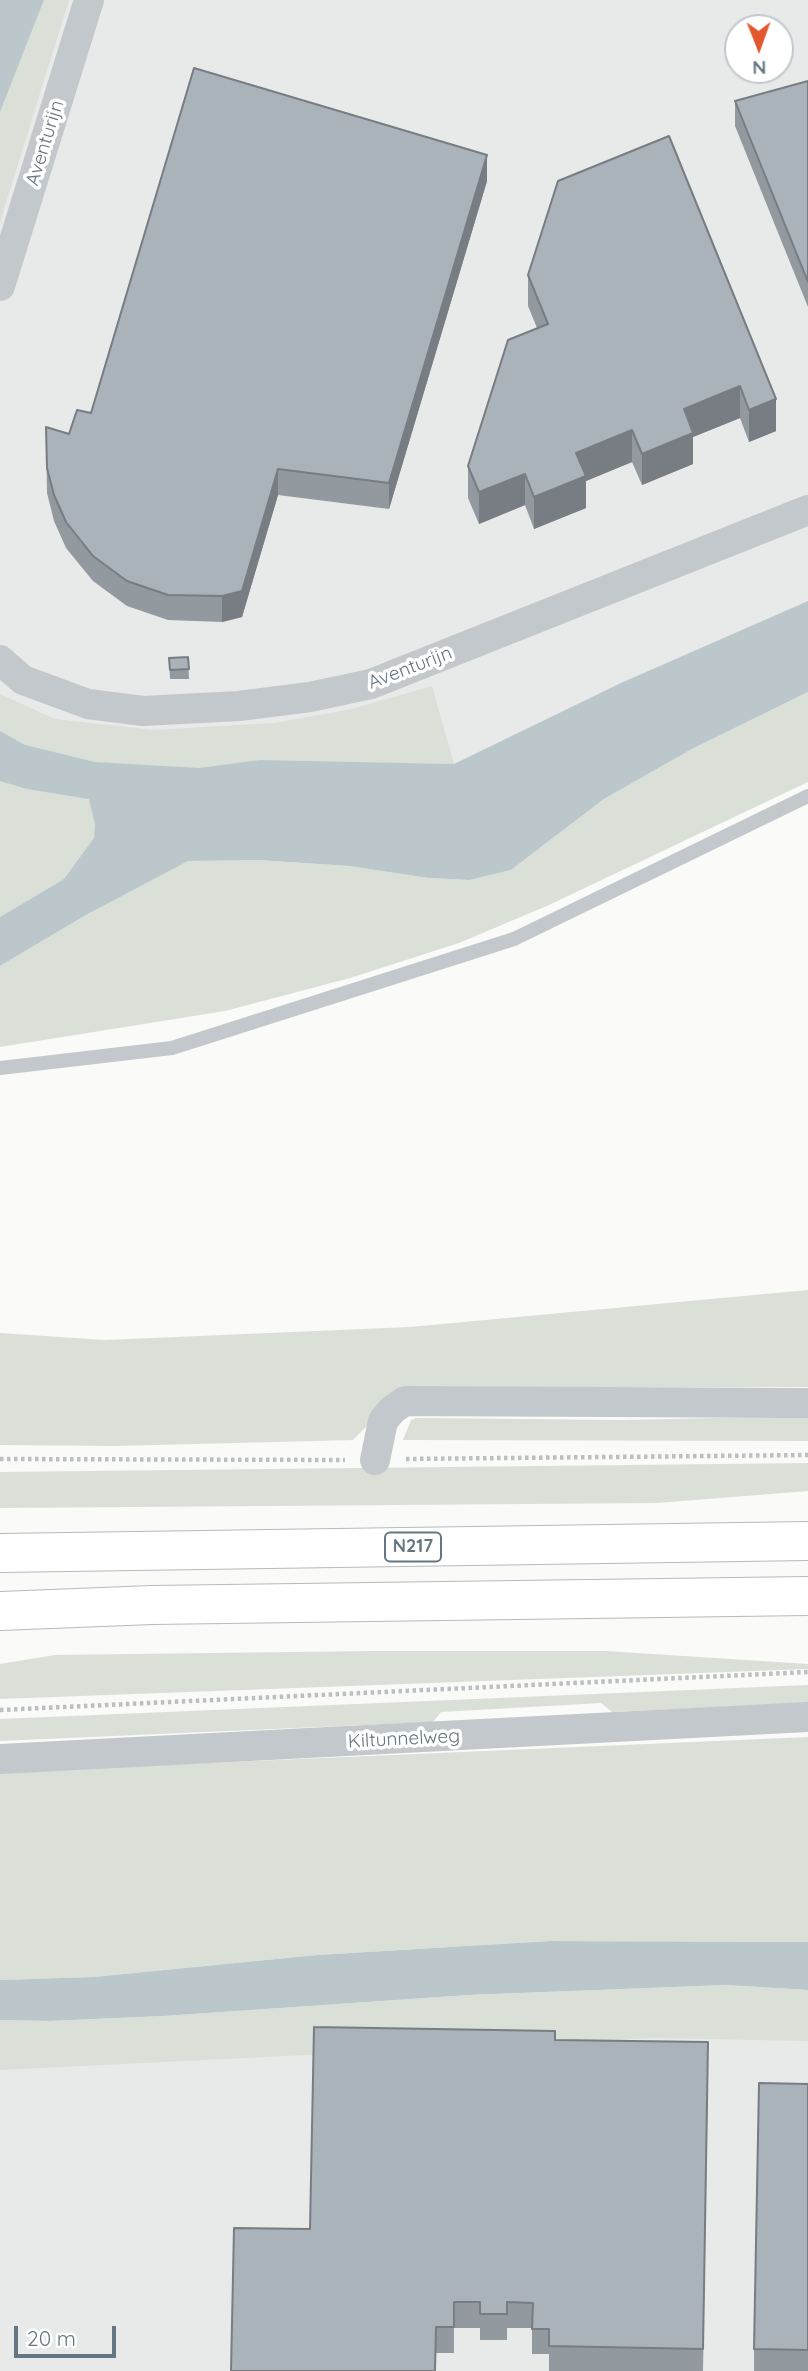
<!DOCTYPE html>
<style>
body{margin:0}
#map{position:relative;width:808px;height:2371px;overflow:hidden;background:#fafaf8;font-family:Quicksand,sans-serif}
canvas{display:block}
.north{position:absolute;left:724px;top:14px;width:70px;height:70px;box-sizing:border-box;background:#fff;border:2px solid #c1c8cd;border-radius:50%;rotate:179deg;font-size:19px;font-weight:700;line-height:28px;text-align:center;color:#657683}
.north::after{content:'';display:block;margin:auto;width:24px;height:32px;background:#e4572e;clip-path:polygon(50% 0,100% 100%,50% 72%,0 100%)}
.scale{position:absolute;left:14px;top:2326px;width:102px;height:32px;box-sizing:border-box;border:4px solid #657683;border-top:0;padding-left:9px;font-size:21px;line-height:24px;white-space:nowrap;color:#657683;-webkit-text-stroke:5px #fff;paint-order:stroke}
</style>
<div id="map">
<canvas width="808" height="2371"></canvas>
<div class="north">N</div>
<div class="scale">20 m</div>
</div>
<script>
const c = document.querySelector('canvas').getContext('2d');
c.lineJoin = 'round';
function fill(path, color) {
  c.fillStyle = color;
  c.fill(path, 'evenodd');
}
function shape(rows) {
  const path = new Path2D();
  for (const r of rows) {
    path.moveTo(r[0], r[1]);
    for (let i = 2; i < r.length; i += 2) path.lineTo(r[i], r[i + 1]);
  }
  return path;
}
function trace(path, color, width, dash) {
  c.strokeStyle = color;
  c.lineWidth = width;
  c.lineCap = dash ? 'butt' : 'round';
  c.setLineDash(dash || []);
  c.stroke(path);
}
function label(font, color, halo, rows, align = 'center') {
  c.font = font + ' Quicksand,sans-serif';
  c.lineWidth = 7;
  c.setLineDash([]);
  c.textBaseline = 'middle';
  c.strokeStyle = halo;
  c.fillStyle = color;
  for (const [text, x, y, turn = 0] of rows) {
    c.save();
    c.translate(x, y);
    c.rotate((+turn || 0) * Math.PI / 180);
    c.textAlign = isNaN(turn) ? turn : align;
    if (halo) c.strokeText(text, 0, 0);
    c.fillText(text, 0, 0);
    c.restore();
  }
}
const built = shape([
 [0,0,808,0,808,633,496,773,0,943],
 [738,28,780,28,780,70,738,70],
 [808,1999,808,2371,0,2371,0,2030]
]);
const green = shape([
 [44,0,69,0,0,222,0,112],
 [432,686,454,764,260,760,94,838,64,879,0,917,0,694,55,719,152,730,274,723,348,710],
 [808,692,808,782,549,905,459,943,350,978,225,1011,0,1047,0,966,86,915,188,861,257,860,349,866,428,878,468,880,511,870,604,799,692,749],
 [808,1290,808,1387,488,1387,370,1423,353,1440,116,1446,0,1445,0,1333,105,1340,410,1327],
 [808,1416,808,1441,403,1440,411,1420,416,1418,623,1420],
 [808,1463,808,1491,657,1503,0,1508,0,1472],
 [373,1651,606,1651,808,1664,808,1669,0,1699,0,1664,55,1655],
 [808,1685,808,1703,612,1712,601,1703,441,1712,433,1722,0,1741,0,1719],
 [808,1737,808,1942,550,1941,317,1955,93,1977,0,1980,0,1772],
 [725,1985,808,1990,808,2041,654,2038,0,2070,0,2020,49,2021,164,2016,469,1995]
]);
const water = shape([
 [0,0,44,0,0,112],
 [808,601,808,692,692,749,604,799,511,870,469,880,428,878,349,866,257,860,188,861,86,915,0,966,0,917,64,879,94,838,95,824,89,799,27,789,0,781,0,731,25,745,95,762,199,768,260,760,454,764,621,683],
 [550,1941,808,1942,808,1990,725,1985,469,1995,164,2016,49,2021,0,2020,0,1980,93,1977,317,1955]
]);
const path = shape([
 [0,1459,345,1460],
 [406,1459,808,1455],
 [0,1710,808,1672]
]);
const lane = shape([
 [0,1068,172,1048,514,939,808,796]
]);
const street = shape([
 [0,286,89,0],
 [0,660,23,680,88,704,143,711,239,706,310,697,371,684,808,510],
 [375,1460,383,1421,392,1410,405,1401,808,1403],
 [0,1759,808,1717]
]);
const primary = shape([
 [0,1553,808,1541],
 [0,1611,152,1605,808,1596]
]);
const wall = shape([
 [808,81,808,307,735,126,735,101],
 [669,136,776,431,749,442,740,418,693,437,693,464,642,485,632,462,586,481,586,508,534,529,525,505,479,524,468,498,468,466,537,328,528,306,528,275],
 [487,181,389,509,278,495,242,617,222,622,168,620,127,606,93,581,66,548,54,521,47,493,46,427,69,434,91,413],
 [188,657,189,679,170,679,169,658],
 [555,2040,708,2068,703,2371,549,2371,549,2354,532,2354,532,2328,507,2328,507,2340,480,2340,480,2328,454,2328,454,2353,436,2353,310,2229],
 [808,2084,808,2371,754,2371,754,2349]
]);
const shadedWall = shape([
 [487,155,487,181,389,509,389,483],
 [740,386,740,418,693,437,693,464,642,485,642,454,684,409],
 [776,399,776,431,749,442,749,410],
 [632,430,632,462,586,481,586,508,534,529,534,497,576,453],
 [278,469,278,495,242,617,222,622,222,596],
 [525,474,525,505,479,524,479,492]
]);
const building = shape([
 [194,68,487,155,389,483,278,469,242,591,222,596,168,595,127,581,93,556,66,522,54,495,47,468,46,427,69,434,77,410,91,413,194,68],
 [808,81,808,282,735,101,808,81],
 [669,136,776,399,749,410,740,386,684,409,693,433,642,454,632,430,576,453,586,476,534,497,525,474,479,492,468,466,508,340,548,324,528,275,558,181,669,136],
 [188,657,189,669,170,670,169,658,188,657],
 [314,2027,555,2031,555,2040,708,2042,703,2349,549,2346,549,2329,532,2329,533,2303,507,2302,507,2314,480,2314,480,2302,454,2302,454,2327,436,2327,435,2371,231,2371,234,2228,310,2229,314,2027],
 [759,2083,808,2084,808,2350,754,2349,759,2083]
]);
const shields = [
 [413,1547,56]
];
const shieldNames = [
 ["N217",413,1547]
];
const streetNames = [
 ["Aventurijn",45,143,-73],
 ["Aventurijn",410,668,-21],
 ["Kiltunnelweg",404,1739,-3]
];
fill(built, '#e8e9e9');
fill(green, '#dadfd7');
fill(water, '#bbc7cb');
trace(primary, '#b5babe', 40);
trace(path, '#bbbfc2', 4.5, [3.5, 3.5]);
trace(lane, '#c3c8cc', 14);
trace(street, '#c3c8cc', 30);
trace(primary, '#fff', 38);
fill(wall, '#929a9f');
fill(shadedWall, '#777d82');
fill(building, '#aab3b9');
trace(building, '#777d82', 2);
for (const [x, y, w] of shields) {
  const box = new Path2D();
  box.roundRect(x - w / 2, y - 14.5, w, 29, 5);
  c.fillStyle = '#fff';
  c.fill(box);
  trace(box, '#657683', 2);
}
label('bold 18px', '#657683', null, shieldNames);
label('19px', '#657683', '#fff', streetNames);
</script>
